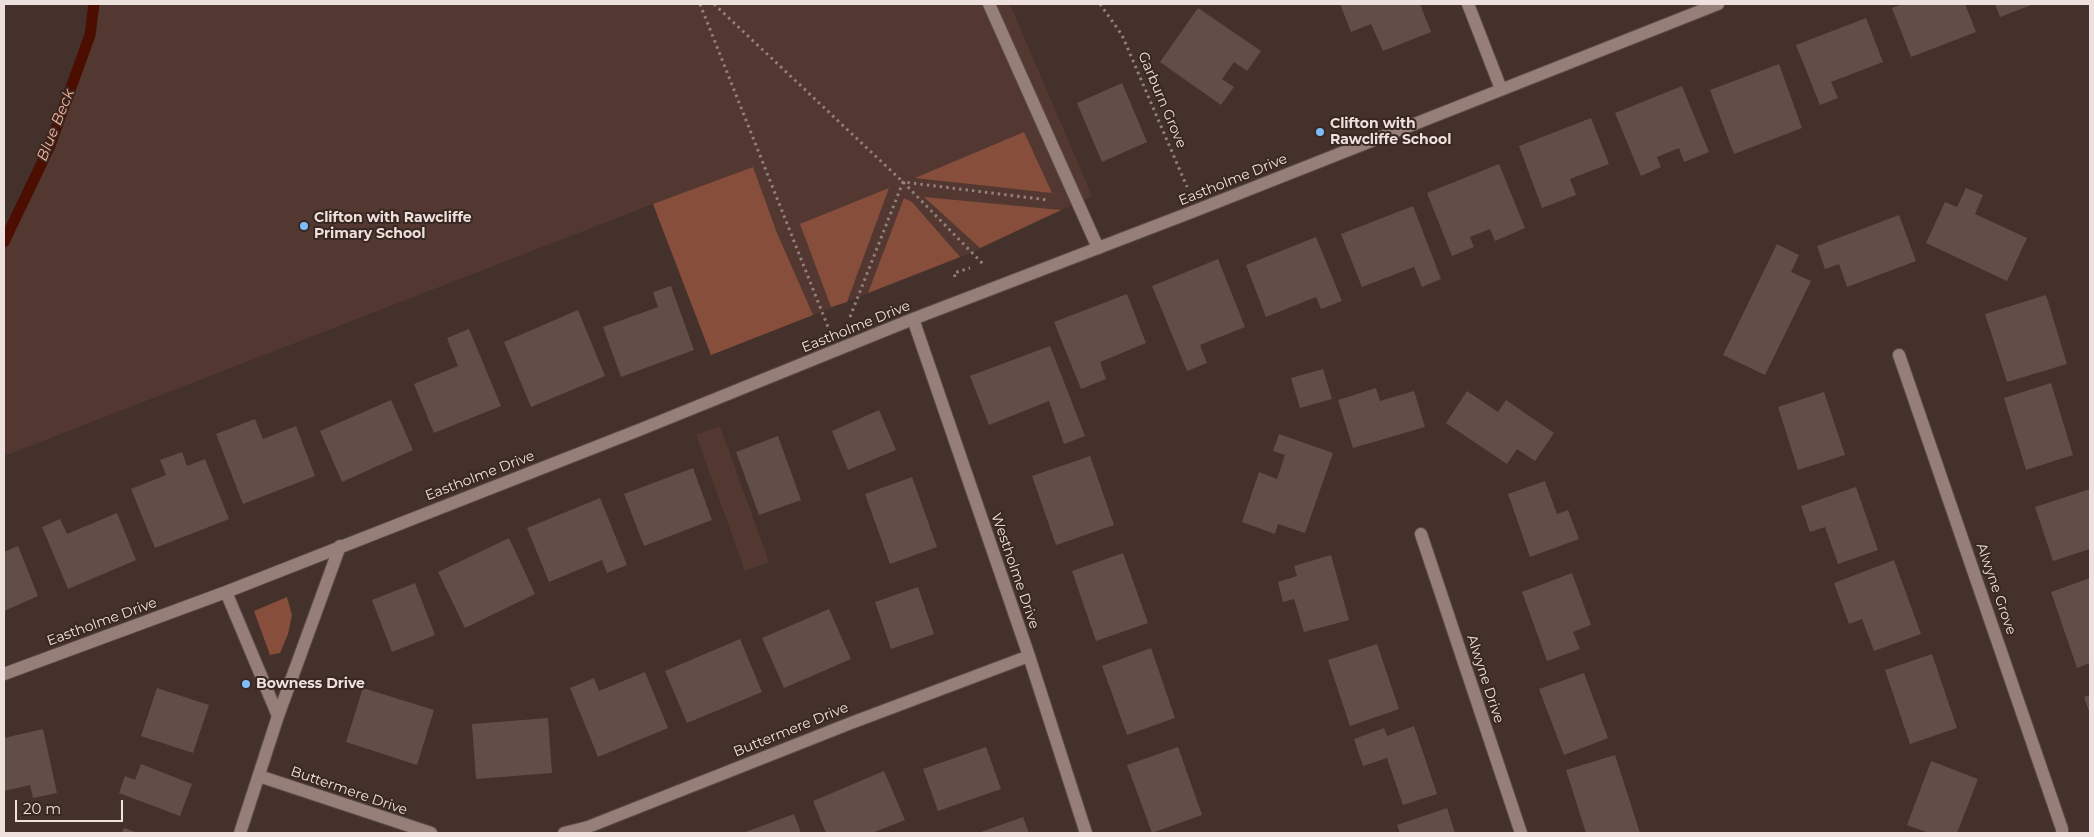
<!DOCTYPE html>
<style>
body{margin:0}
#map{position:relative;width:2094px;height:837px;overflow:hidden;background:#44312b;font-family:Montserrat,sans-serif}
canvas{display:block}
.frame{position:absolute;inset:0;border:5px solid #eee1dd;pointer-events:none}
.scale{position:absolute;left:15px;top:800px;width:108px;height:22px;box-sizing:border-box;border:2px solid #eee1dd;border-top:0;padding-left:6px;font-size:15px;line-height:18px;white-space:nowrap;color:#eee1dd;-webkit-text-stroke:4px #392722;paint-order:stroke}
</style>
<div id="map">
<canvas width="2094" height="837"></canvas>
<div class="frame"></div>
<div class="scale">20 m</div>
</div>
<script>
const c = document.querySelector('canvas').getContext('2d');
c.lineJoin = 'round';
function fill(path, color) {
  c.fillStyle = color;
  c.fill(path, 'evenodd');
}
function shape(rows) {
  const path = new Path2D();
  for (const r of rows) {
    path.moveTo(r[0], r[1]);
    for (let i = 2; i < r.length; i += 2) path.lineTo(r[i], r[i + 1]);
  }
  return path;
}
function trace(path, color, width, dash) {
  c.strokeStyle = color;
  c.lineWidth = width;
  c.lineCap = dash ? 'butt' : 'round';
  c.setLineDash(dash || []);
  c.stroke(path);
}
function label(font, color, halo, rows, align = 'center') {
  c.font = font + ' Montserrat,sans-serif';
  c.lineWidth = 4;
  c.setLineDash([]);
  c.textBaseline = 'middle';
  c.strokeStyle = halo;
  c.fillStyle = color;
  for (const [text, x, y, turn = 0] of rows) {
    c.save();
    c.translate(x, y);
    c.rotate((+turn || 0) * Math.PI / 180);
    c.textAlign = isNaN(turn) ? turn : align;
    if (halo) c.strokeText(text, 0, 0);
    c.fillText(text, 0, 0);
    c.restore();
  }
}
const built = shape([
 [94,4,1010,4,1092,196,971,253,711,355,653,204,4,456,4,242,49,148,90,35],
 [720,426,769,562,745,571,696,435]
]);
const green = shape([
 [1024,132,1052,193,915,178],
 [753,167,777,233,813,315,711,355,653,204],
 [889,188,847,302,831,307,800,224],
 [924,197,1061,210,980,248],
 [904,198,912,202,960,257,868,293],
 [287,597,292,615,288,634,280,653,270,655,254,611]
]);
const stream = shape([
 [4,242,49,148,90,35,94,4]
]);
const building = shape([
 [1340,4,1420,4,1431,32,1383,51,1371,24,1351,32],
 [1903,4,1965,4,1976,32,1911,57,1892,8],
 [1995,4,2034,4,2000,17],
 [1198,8,1261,51,1247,71,1234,62,1222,79,1234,87,1221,105,1160,62],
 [1866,18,1883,62,1831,82,1838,98,1820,105,1796,45],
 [1779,64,1802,128,1734,154,1710,90],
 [1122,83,1147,142,1102,162,1077,103],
 [1682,86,1709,152,1684,162,1679,148,1657,157,1661,167,1641,176,1615,113],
 [1591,118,1609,164,1570,179,1576,195,1542,208,1519,146],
 [1499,164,1525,228,1495,241,1490,229,1470,237,1474,247,1452,256,1427,193],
 [1966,188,1983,195,1975,214,2027,238,2007,281,1926,243,1945,202,1957,207],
 [1413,206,1441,279,1422,287,1414,267,1362,287,1341,234],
 [1899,215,1916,261,1847,287,1839,264,1825,269,1817,246],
 [1316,237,1342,301,1321,309,1316,297,1266,317,1246,265],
 [1777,244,1799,255,1791,272,1811,281,1765,375,1723,355],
 [1218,259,1245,327,1200,345,1207,363,1187,371,1152,286],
 [671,286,694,350,621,377,603,327,658,307,653,292],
 [1127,294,1146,343,1100,362,1106,379,1081,389,1054,322],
 [2046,295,2067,364,2007,382,1985,314],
 [578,310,605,376,531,407,504,342],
 [469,329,501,406,434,433,414,384,458,366,447,338],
 [1050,346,1085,436,1064,444,1049,401,989,425,970,376],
 [1323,369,1332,399,1300,408,1291,378],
 [2051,383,2073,455,2026,470,2004,398],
 [1376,388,1380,401,1414,391,1425,427,1353,448,1338,400],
 [1467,391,1498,412,1506,400,1554,433,1535,461,1517,449,1507,464,1446,423],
 [1824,392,1845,455,1798,470,1778,407],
 [391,400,413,450,342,482,320,431],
 [879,410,896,450,848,470,832,431],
 [255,419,263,439,296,426,315,476,243,504,216,434],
 [1279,434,1333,453,1305,533,1278,524,1275,534,1242,522,1259,472,1277,479,1285,455,1273,451],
 [778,436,801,500,759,515,736,452],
 [182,452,187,466,205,459,229,519,155,548,131,489,166,475,160,460],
 [1090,456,1114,525,1056,545,1032,476],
 [693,468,712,520,644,546,624,494],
 [912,477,937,547,890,564,865,494],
 [1545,481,1557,514,1568,510,1579,539,1530,557,1508,494],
 [1856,487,1878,550,1838,564,1825,527,1810,532,1801,506],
 [2090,489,2090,549,2053,561,2035,507],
 [600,498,627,565,607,573,602,560,549,582,527,528],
 [117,513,136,560,68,589,42,527,60,519,67,534],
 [509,538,535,594,465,628,438,572],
 [18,546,38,596,4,611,4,552],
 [1123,553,1148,623,1096,641,1072,571],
 [1331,555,1349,620,1304,632,1294,599,1283,602,1278,582,1297,576,1294,566],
 [1894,560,1921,634,1874,651,1862,619,1849,624,1834,583],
 [1572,573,1591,625,1573,632,1580,649,1547,661,1522,592],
 [2090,578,2090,663,2077,668,2051,592],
 [415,583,435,635,392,652,372,600],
 [918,587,934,634,891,649,875,602],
 [829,609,851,659,784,688,762,638],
 [740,639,762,692,687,723,665,671],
 [1377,644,1399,709,1350,726,1328,660],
 [1151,648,1175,718,1127,735,1102,666],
 [1932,654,1957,728,1910,744,1885,670],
 [645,672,668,728,598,757,570,688,594,678,599,691],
 [1584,673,1608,738,1564,755,1539,689],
 [157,688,209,705,193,753,141,736],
 [363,688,434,710,417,765,346,742],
 [2090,695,2090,714,2084,697],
 [548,718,552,773,476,779,472,724],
 [1414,726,1437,794,1403,805,1387,758,1363,766,1354,739,1384,728,1387,736],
 [43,729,57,793,33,798,30,785,4,791,4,738],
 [986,747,1001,789,938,811,923,769],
 [1178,747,1202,815,1152,833,1127,765],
 [1615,755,1640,833,1586,833,1566,770],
 [1931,761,1978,779,1957,833,1929,833,1907,825],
 [141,764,192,784,180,816,119,793,125,776,135,780],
 [884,771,905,820,872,833,826,833,813,801],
 [1447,808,1455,833,1400,833,1397,825],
 [794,814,801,833,743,833],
 [1023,817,1029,833,978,833],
 [124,828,138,833,122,833]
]);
const path = shape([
 [700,4,828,327],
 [714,4,903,182,983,264],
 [1100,4,1122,35,1187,187],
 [955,277,954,273,970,268],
 [850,317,903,182,1048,200]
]);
const lane = shape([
 [989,4,1098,248]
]);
const street = shape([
 [1468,4,1501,89],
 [913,319,1029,656,1086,833],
 [1899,355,2062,829,2062,833],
 [1421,534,1521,833],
 [226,592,278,716],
 [4,674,226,592,639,430,913,319,1197,210,1718,4],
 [259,776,431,833],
 [240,833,278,716,340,546],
 [564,833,588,827,851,723,1029,656]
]);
const markers = [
 [1320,132,5,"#7ebdf9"],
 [304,226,5,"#7ebdf9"],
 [246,684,5,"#7ebdf9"]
];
const streetNames = [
 ["Garburn Grove",1162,100,67],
 ["Eastholme Drive",1233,180,-22],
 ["Eastholme Drive",856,327,-22],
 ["Eastholme Drive",480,476,-21],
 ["Westholme Drive",1015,571,71],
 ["Alwyne Grove",1996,589,71],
 ["Eastholme Drive",102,622,-20],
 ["Alwyne Drive",1485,679,72],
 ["Buttermere Drive",791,730,-22],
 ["Buttermere Drive",349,791,19]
];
const poiNames = [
 ["Clifton with",1330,124],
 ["Rawcliffe School",1330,140],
 ["Clifton with Rawcliffe",314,218],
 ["Primary School",314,234],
 ["Bowness Drive",256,684]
];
const waterNames = [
 ["Blue Beck",56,125,-68]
];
fill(built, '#523831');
fill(green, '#884e3c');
trace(stream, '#4b0e00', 11);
fill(building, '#624e48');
trace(lane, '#5d4d48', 14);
trace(street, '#5d4d48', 14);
trace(path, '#91807b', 3, [2.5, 4]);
trace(lane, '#967f78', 12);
trace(street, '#967f78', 12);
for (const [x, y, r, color] of markers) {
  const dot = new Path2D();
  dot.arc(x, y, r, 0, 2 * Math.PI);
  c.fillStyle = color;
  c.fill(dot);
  trace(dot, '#392722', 2);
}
label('14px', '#eee1dd', '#392722', streetNames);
label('bold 14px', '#eee1dd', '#392722', poiNames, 'left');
label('italic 15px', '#f8b19b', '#392722', waterNames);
</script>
